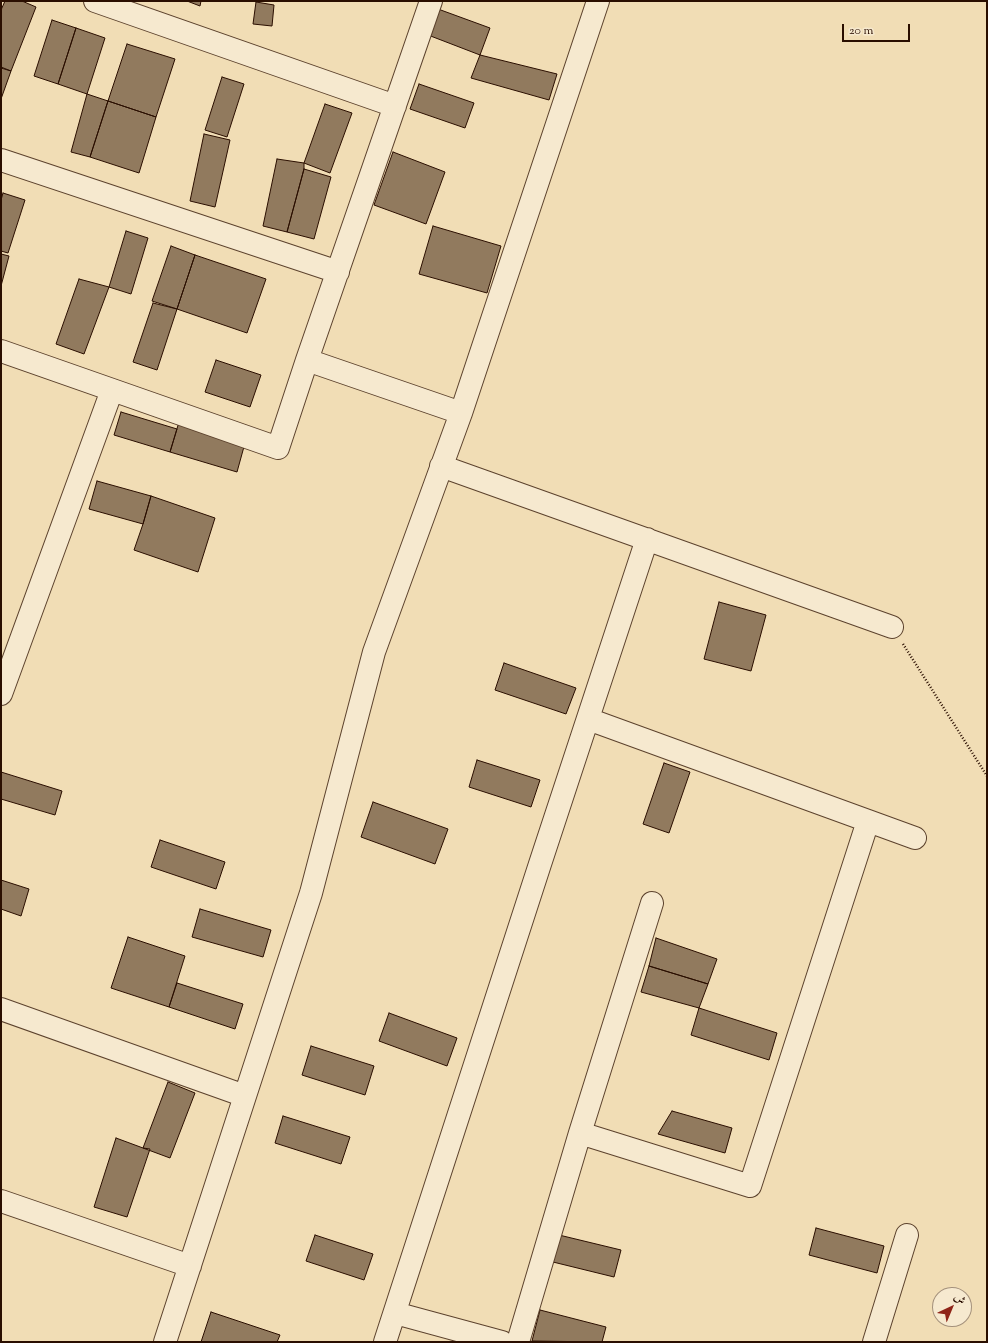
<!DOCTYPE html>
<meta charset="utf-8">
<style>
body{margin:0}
#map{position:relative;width:988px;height:1343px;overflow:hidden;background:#f1ddb5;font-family:"Sorts Mill Goudy",Amiri,serif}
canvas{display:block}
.frame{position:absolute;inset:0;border:2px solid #2a0e00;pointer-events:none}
.north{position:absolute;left:932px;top:1287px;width:40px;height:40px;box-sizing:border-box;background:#f6e9cf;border:1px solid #a4917c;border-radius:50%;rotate:44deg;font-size:11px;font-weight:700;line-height:16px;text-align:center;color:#2a0e00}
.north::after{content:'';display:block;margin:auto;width:14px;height:18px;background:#8f2418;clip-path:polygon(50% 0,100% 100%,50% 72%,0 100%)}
.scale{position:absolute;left:842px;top:24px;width:68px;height:18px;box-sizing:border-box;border:2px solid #2a0e00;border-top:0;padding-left:5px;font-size:12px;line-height:14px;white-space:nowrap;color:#2a0e00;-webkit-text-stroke:3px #f6e9cf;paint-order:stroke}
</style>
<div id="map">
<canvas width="988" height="1343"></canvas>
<div class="frame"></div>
<div class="north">ش</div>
<div class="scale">20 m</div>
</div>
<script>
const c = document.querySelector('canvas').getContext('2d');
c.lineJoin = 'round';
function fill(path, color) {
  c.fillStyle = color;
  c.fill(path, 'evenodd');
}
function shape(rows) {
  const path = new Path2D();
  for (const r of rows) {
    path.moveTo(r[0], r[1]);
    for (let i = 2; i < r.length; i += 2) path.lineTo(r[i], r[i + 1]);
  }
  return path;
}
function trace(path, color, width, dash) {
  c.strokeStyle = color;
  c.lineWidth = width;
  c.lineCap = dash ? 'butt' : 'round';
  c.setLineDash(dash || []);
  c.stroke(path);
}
const building = shape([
 [5,1,22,1,36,7,11,71,1,67,1,10,5,1],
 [187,1,201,1,200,6,187,1],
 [256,2,274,5,272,26,253,24,256,2],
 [438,9,490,28,480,55,428,35,438,9],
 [52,20,76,28,58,84,34,76,52,20],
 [76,28,105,38,87,94,58,84,76,28],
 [127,44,175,59,156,117,108,101,127,44],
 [480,55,557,74,549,100,471,78,480,55],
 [1,68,11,71,1,99,1,68],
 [222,77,244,84,227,137,205,130,222,77],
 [419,84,474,103,465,128,410,109,419,84],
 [87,94,108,101,90,157,71,152,87,94],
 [108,101,156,117,139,173,90,157,108,101],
 [325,104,352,113,330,173,304,163,325,104],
 [204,134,230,140,215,207,190,201,204,134],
 [393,152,445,172,426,224,374,205,393,152],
 [277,159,304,163,304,169,287,232,263,226,277,159],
 [304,169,331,177,314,239,287,232,304,169],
 [3,193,25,200,8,253,1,251,1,200,3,193],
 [433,226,501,246,487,293,419,274,433,226],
 [126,231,148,238,131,294,109,287,126,231],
 [171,246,195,255,177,309,152,301,171,246],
 [1,254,9,256,1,286,1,254],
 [195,255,266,279,247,333,177,309,195,255],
 [79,279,109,287,84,354,56,344,79,279],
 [153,303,177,309,157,370,133,362,153,303],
 [216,360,261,375,250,407,205,392,216,360],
 [121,412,177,429,170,452,114,435,121,412],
 [179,422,245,443,237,472,170,452,179,422],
 [97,481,151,496,143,524,89,509,97,481],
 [151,496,215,518,198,572,134,550,143,524,151,496],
 [719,602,766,615,751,671,704,659,719,602],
 [504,663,576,688,566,714,495,690,504,663],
 [477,760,540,780,531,807,469,787,477,760],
 [664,763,690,772,669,833,643,824,664,763],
 [1,772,62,791,55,815,1,799,1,772],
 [373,802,448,829,435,864,361,837,373,802],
 [160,840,225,862,216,889,151,867,160,840],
 [1,880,29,889,21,916,1,909,1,880],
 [200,909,271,930,263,957,192,937,200,909],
 [128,937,185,956,169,1007,111,988,128,937],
 [656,938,717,959,708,984,649,966,656,938],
 [649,966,708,984,699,1008,641,992,649,966],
 [177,983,243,1004,235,1029,169,1007,177,983],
 [699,1008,777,1033,769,1060,691,1035,699,1008],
 [389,1013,457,1038,447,1066,379,1041,389,1013],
 [311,1046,374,1066,365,1095,302,1075,311,1046],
 [168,1082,195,1093,170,1158,143,1148,168,1082],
 [672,1111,732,1128,725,1153,658,1134,672,1111],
 [283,1116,350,1137,341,1164,275,1143,283,1116],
 [116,1138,143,1148,150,1149,127,1217,94,1207,116,1138],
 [816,1228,884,1246,877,1273,809,1255,816,1228],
 [315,1235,373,1254,364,1280,306,1261,315,1235],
 [559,1235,621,1250,614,1277,553,1262,559,1235],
 [540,1310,606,1327,602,1342,532,1341,540,1310],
 [211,1312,280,1335,277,1342,201,1342,211,1312]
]);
const path = shape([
 [903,644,987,776]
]);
const minor = shape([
 [95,1,395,106],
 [1,160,338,272],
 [1,351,278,448,307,360,431,1],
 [307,360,461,413],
 [441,466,892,627],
 [1,694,112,390],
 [588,719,915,838],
 [1,1009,245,1096],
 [580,1133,750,1186,868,821],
 [1,1201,190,1266],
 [395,1313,502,1342],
 [165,1342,311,893,374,652,461,413,598,1],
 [385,1342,540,864,647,539],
 [518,1342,580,1133,652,903],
 [874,1342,907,1235]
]);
fill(building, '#917a5e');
trace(building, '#2a0e00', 1);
trace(minor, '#5c422d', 24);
trace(path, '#2a0e00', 2.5, [1, 2]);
trace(minor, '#f6e9cf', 22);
</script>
